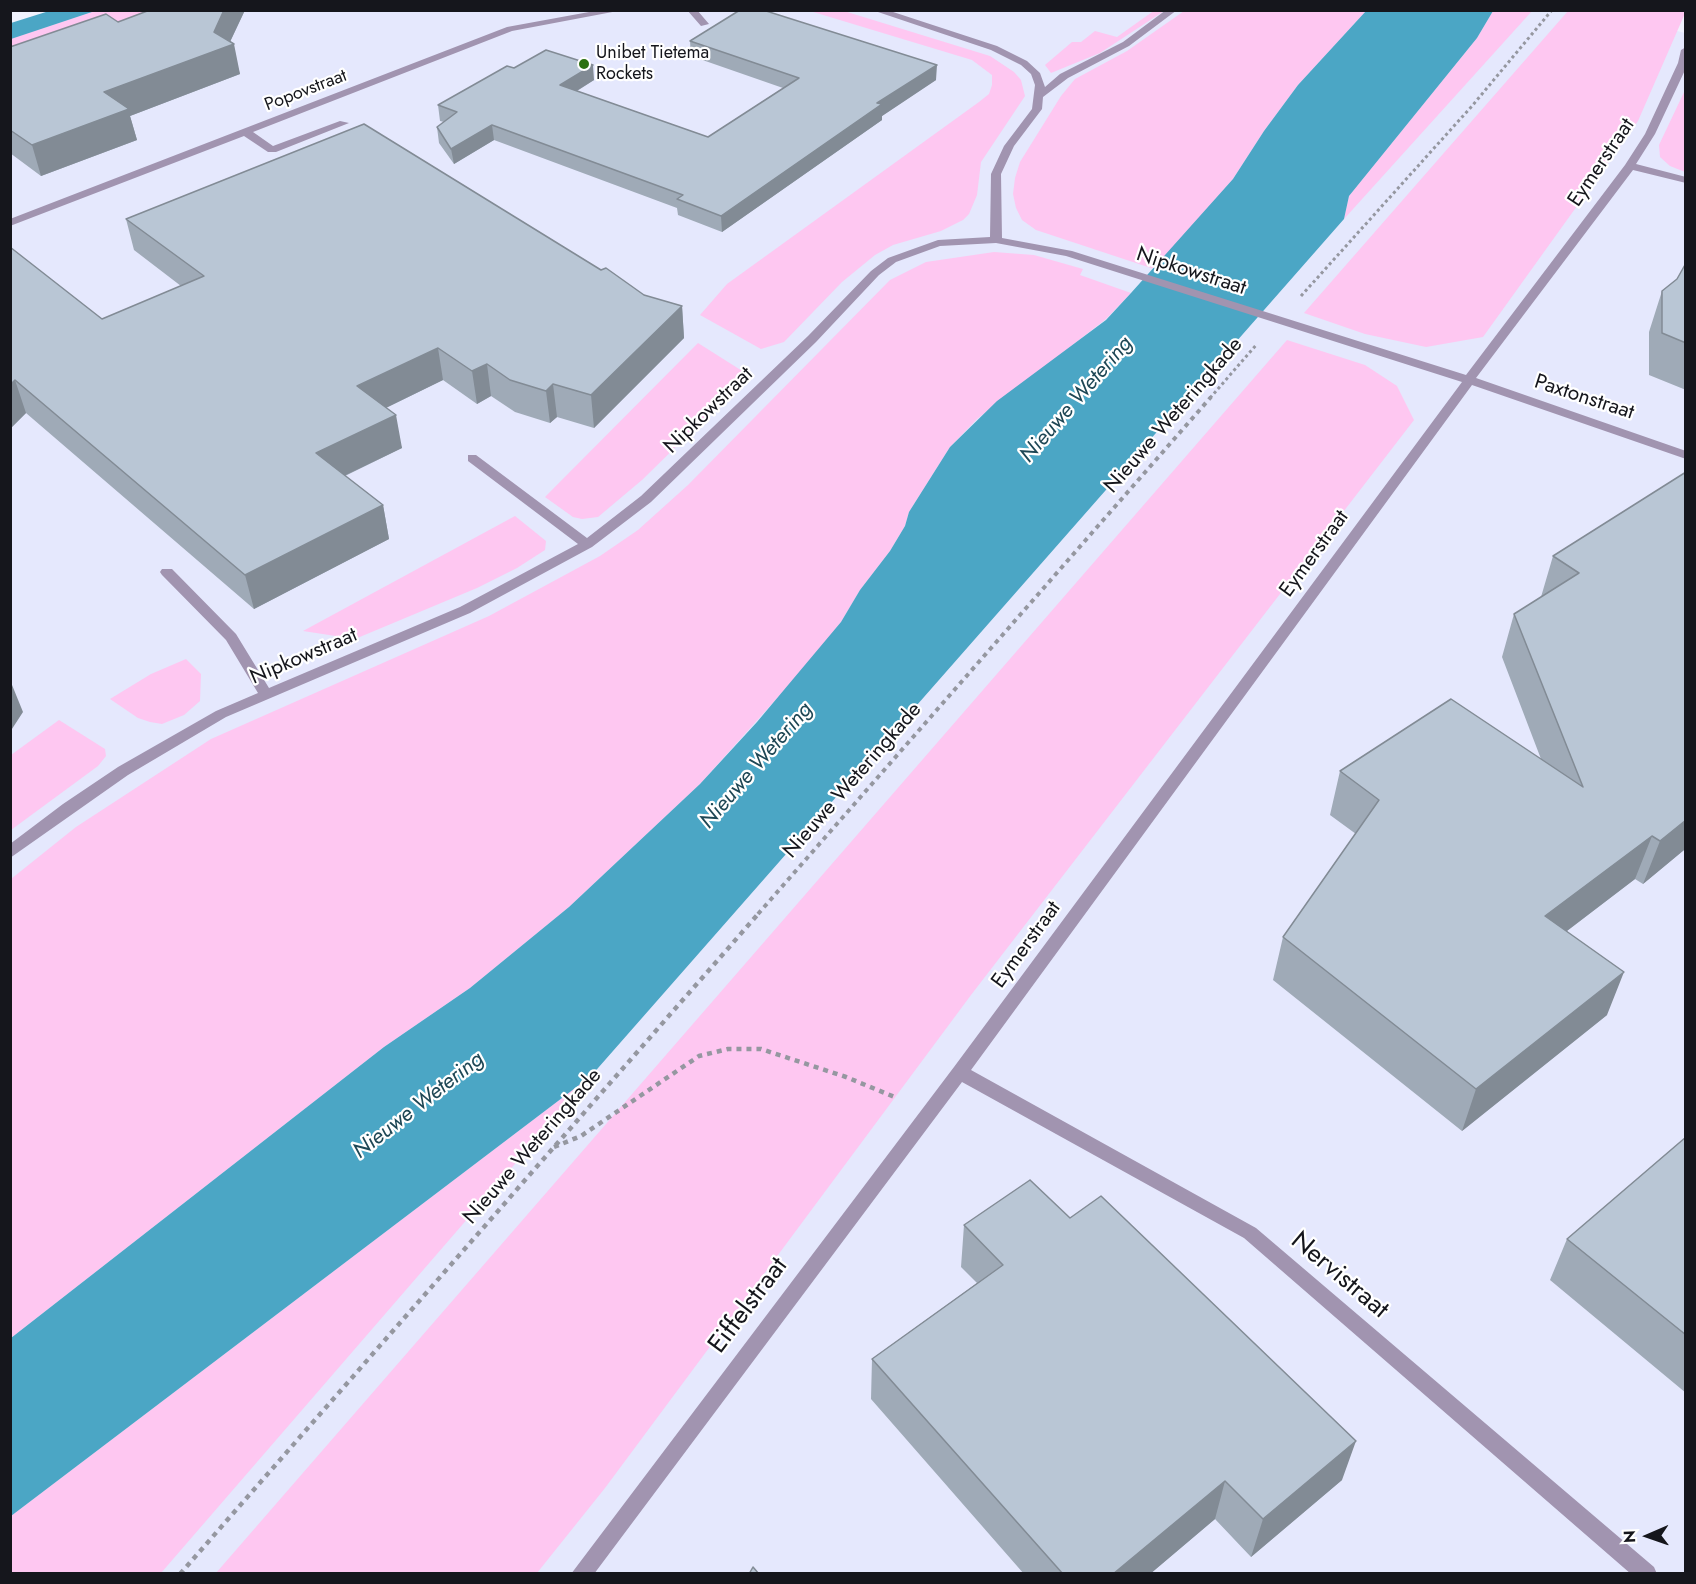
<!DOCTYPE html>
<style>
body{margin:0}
#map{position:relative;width:1696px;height:1584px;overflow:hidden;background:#f0f2fd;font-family:Jost,sans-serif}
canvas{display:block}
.frame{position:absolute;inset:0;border:12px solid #15161c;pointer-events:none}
.north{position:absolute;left:1618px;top:1506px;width:60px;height:60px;-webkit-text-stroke:4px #fff;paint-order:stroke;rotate:268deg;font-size:16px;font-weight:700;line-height:24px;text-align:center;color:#15161c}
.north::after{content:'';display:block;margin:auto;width:21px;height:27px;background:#15161c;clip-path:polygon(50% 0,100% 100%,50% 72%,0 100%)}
</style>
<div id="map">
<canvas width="1696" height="1584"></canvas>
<div class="frame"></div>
<div class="north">N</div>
</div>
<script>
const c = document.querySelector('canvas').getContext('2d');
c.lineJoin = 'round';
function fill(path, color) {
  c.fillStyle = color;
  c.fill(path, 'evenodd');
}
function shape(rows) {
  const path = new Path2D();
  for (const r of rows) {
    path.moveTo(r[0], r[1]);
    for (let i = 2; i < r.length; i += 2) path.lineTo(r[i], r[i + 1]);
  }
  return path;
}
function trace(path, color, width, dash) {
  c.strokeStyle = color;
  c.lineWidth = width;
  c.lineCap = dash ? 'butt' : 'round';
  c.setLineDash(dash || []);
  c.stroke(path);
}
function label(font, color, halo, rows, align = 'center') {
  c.font = font + ' Jost,sans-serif';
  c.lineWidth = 4.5;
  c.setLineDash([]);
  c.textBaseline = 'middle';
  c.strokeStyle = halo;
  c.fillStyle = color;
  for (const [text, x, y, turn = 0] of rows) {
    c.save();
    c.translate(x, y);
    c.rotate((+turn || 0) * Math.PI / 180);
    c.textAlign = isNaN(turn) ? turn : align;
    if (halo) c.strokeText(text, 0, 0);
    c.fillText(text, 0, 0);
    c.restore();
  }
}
const built = shape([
 [145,10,1598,10,1685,33,1685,1573,11,1573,10,56]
]);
const green = shape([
 [1155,10,1164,11,1100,53,1051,73,1045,65,1072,42,1081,42,1095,31,1117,37],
 [95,11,169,11,11,66,10,39],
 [810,11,844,11,990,56,1014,72,1021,80,1025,96,981,162,977,195,969,214,963,220,941,231,893,245,875,255,842,282,784,342,761,349,700,315,727,284,979,102,989,94,992,85,992,75,972,60],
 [1184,11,1366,11,1298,85,1264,131,1233,179,1154,269,1036,230,1022,220,1016,208,1013,194,1015,178,1020,162,1061,96,1075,79,1127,51],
 [1493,11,1532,11,1344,219,1349,196,1477,38],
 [1568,11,1686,11,1638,121,1483,337,1426,347,1365,334,1304,313],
 [1685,90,1685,172,1670,166,1660,157,1659,145],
 [994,252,1034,255,1083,269,1080,275,1131,293,1106,319,977,419,950,447,909,512,905,526,890,551,860,590,841,622,812,659,700,784,569,907,470,988,384,1047,11,1338,11,879,76,827,211,739,489,616,600,556,638,530,688,485,890,280,926,262],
 [1287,340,1365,365,1397,386,1414,420,971,995,605,1488,537,1573,216,1573],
 [698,343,747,374,741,383,642,480,598,517,582,519,573,517,545,497],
 [515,516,546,541,545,550,517,568,477,588,355,639,303,631],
 [186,659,201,674,200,701,184,715,162,724,150,722,138,718,110,699,151,674],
 [59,720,105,749,106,756,98,766,11,830,11,755],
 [591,1076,161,1573,11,1574,11,1516]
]);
const water = shape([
 [49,11,95,11,11,39,11,23],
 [1366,11,1493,11,1477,38,1349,196,1344,219,591,1076,11,1516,11,1338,384,1047,470,988,569,907,700,784,757,722,841,622,860,590,890,551,905,526,909,512,950,447,997,401,1106,320,1131,293,1233,179,1264,131,1298,85]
]);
const pathFar2 = shape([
 [1301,296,1472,106,1552,10],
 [1210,398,1257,344]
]);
const pathFar1 = shape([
 [758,914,1211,397]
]);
const path = shape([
 [554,1147,581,1136,699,1056,728,1049,761,1049,846,1077,897,1098],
 [180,1574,759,913]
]);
const minor = shape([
 [600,10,623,10,512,31,253,132,273,146,340,121,349,123,276,152,268,152,244,136,10,226,10,219,507,27,600,10],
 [687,10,697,10,709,24,701,26,687,10],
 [872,10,887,10,997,46,1027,61,1040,73,1045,87,1060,74,1123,42,1166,10,1177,10,1129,46,1068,78,1043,97,1042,109,1014,146,1001,174,1002,238,1072,251,1466,375,1625,165,1645,134,1678,63,1681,50,1686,47,1686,68,1655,134,1636,164,1686,177,1686,183,1633,170,1476,378,1686,451,1686,459,1472,385,971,1070,1256,1228,1654,1567,1657,1574,1631,1574,1244,1238,962,1082,594,1574,571,1574,954,1067,1462,382,1066,256,996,243,940,246,896,262,879,275,816,342,651,502,592,547,470,613,226,717,128,775,10,858,10,844,63,804,118,767,216,711,258,693,226,640,162,575,160,572,162,569,172,569,236,634,269,688,460,607,578,544,468,461,468,455,476,455,587,538,641,496,808,336,871,271,888,258,938,240,990,237,991,174,1004,146,1032,109,1035,85,1031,74,1021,65,991,50,872,10]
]);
const wall = shape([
 [245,10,230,42,240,74,130,116,137,140,41,176,10,153,10,47,118,22],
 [690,41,936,80,882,116,882,120,722,232,678,215,677,208,494,140,454,164,439,143,437,127,444,122,440,121,438,105,514,68,594,80,577,91,708,137,783,88,691,56],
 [126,219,601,270,644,295,682,306,684,338,594,428,557,417,550,423,515,412,491,396,477,404,443,380,386,408,402,448,345,476,383,505,389,539,254,609,26,413,10,429,10,247,102,319,181,286,134,250],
 [1686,263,1686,390,1649,375,1649,332,1662,291,1677,279],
 [1686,472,1686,851,1684,850,1643,884,1635,879,1567,931,1607,1015,1462,1131,1273,980,1283,937,1356,834,1330,815,1340,771,1541,759,1502,657,1514,614,1541,597,1553,556],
 [1686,1137,1686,1393,1550,1280,1567,1239],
 [964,1225,1342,1480,1251,1557,1215,1519,1150,1574,1024,1574,871,1399,872,1359,977,1283,961,1267]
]);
const shadedWall = shape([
 [224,10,245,10,228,46,234,44,240,74,130,116,137,140,41,176,32,145,104,92,214,32],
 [593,65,594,80,562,100,560,85],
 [937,65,936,80,882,116,882,120,722,232,721,216,877,103],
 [492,125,494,140,454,164,451,149],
 [682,306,684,338,594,428,591,395],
 [438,348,443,380,363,419,357,386],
 [487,364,491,396,477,404,472,371],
 [15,380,26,413,10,429,10,385],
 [553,384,557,417,550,423,546,391],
 [396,415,402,448,323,486,316,453],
 [383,505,389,539,254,609,245,575],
 [10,680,23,712,10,732],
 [1686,820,1686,847,1684,850,1643,884,1660,841],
 [1652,836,1635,879,1530,959,1545,916],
 [1624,972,1607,1015,1462,1131,1476,1089],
 [1356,1441,1342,1480,1251,1557,1263,1519],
 [1225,1481,1215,1519,1150,1574,1113,1574]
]);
const building = shape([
 [150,10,224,10,214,32,234,44,104,92,129,109,32,145,10,130,10,47,106,14,118,22,150,10],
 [740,10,763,10,937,65,877,103,882,104,721,216,677,199,683,195,492,125,451,149,437,127,457,112,438,105,507,66,514,68,546,50,593,65,560,85,708,137,799,78,690,41,740,10],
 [364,124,601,270,606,268,644,295,682,306,591,395,553,384,546,391,510,380,487,364,472,371,438,348,357,386,396,415,316,453,383,505,245,575,15,380,10,385,10,247,102,319,204,276,126,219,364,124],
 [1686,263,1686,343,1662,333,1662,291,1677,279,1686,263],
 [1686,472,1686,820,1660,841,1652,836,1545,916,1624,972,1476,1089,1283,937,1379,800,1340,771,1451,699,1583,787,1514,614,1579,573,1553,556,1686,472],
 [1686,1137,1686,1335,1567,1239,1686,1137],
 [1030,1180,1070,1218,1101,1196,1356,1441,1263,1519,1225,1481,1113,1574,1063,1574,872,1359,1003,1265,964,1225,1030,1180],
 [753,1567,759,1574,749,1574,753,1567]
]);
const markers = [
 [584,64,6,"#2b700f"]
];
const farPoinames = [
 ["Unibet Tietema",596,54],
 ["Rockets",596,75]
];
const farStreetnames = [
 ["Popovstraat",306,91,-21]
];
const streetNames = [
 ["Eymerstraat",1602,163,-56],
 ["Nipkowstraat",1191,272,18],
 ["Paxtonstraat",1584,398,18],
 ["Nipkowstraat",709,411,-44],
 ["Nieuwe Weteringkade",1174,416,-49],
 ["Eymerstraat",1315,554,-54],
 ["Nipkowstraat",304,657,-23],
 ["Nieuwe Weteringkade",853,781,-49],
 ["Eymerstraat",1027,945,-54],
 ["Nieuwe Weteringkade",533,1147,-49]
];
const waterNames = [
 ["Nieuwe Wetering",1077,400,-49],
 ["Nieuwe Wetering",757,766,-49],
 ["Nieuwe Wetering",419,1106,-38]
];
const nearStreetnames = [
 ["Nervistraat",1339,1276,40],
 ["Eiffelstraat",749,1306,-53]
];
fill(built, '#e5e8fd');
fill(green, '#fec7f1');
fill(water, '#4ba6c5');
trace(pathFar2, '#9597a0', 3, [3, 3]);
trace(pathFar1, '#9597a0', 4, [4.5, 4.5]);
trace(path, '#9597a0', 4.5, [5, 5]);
fill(minor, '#a194b0');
fill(wall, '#9faab7');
fill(shadedWall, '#828b95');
fill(building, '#b9c6d5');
trace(building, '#828b95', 1.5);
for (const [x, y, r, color] of markers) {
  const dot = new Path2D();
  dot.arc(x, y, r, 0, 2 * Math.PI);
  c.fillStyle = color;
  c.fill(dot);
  trace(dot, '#fff', 2);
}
label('18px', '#15161c', '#fff', farPoinames, 'left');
label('18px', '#15161c', '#fff', farStreetnames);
label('21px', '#15161c', '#fff', streetNames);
label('italic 22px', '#1e4755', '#fff', waterNames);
label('26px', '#15161c', '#fff', nearStreetnames);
</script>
